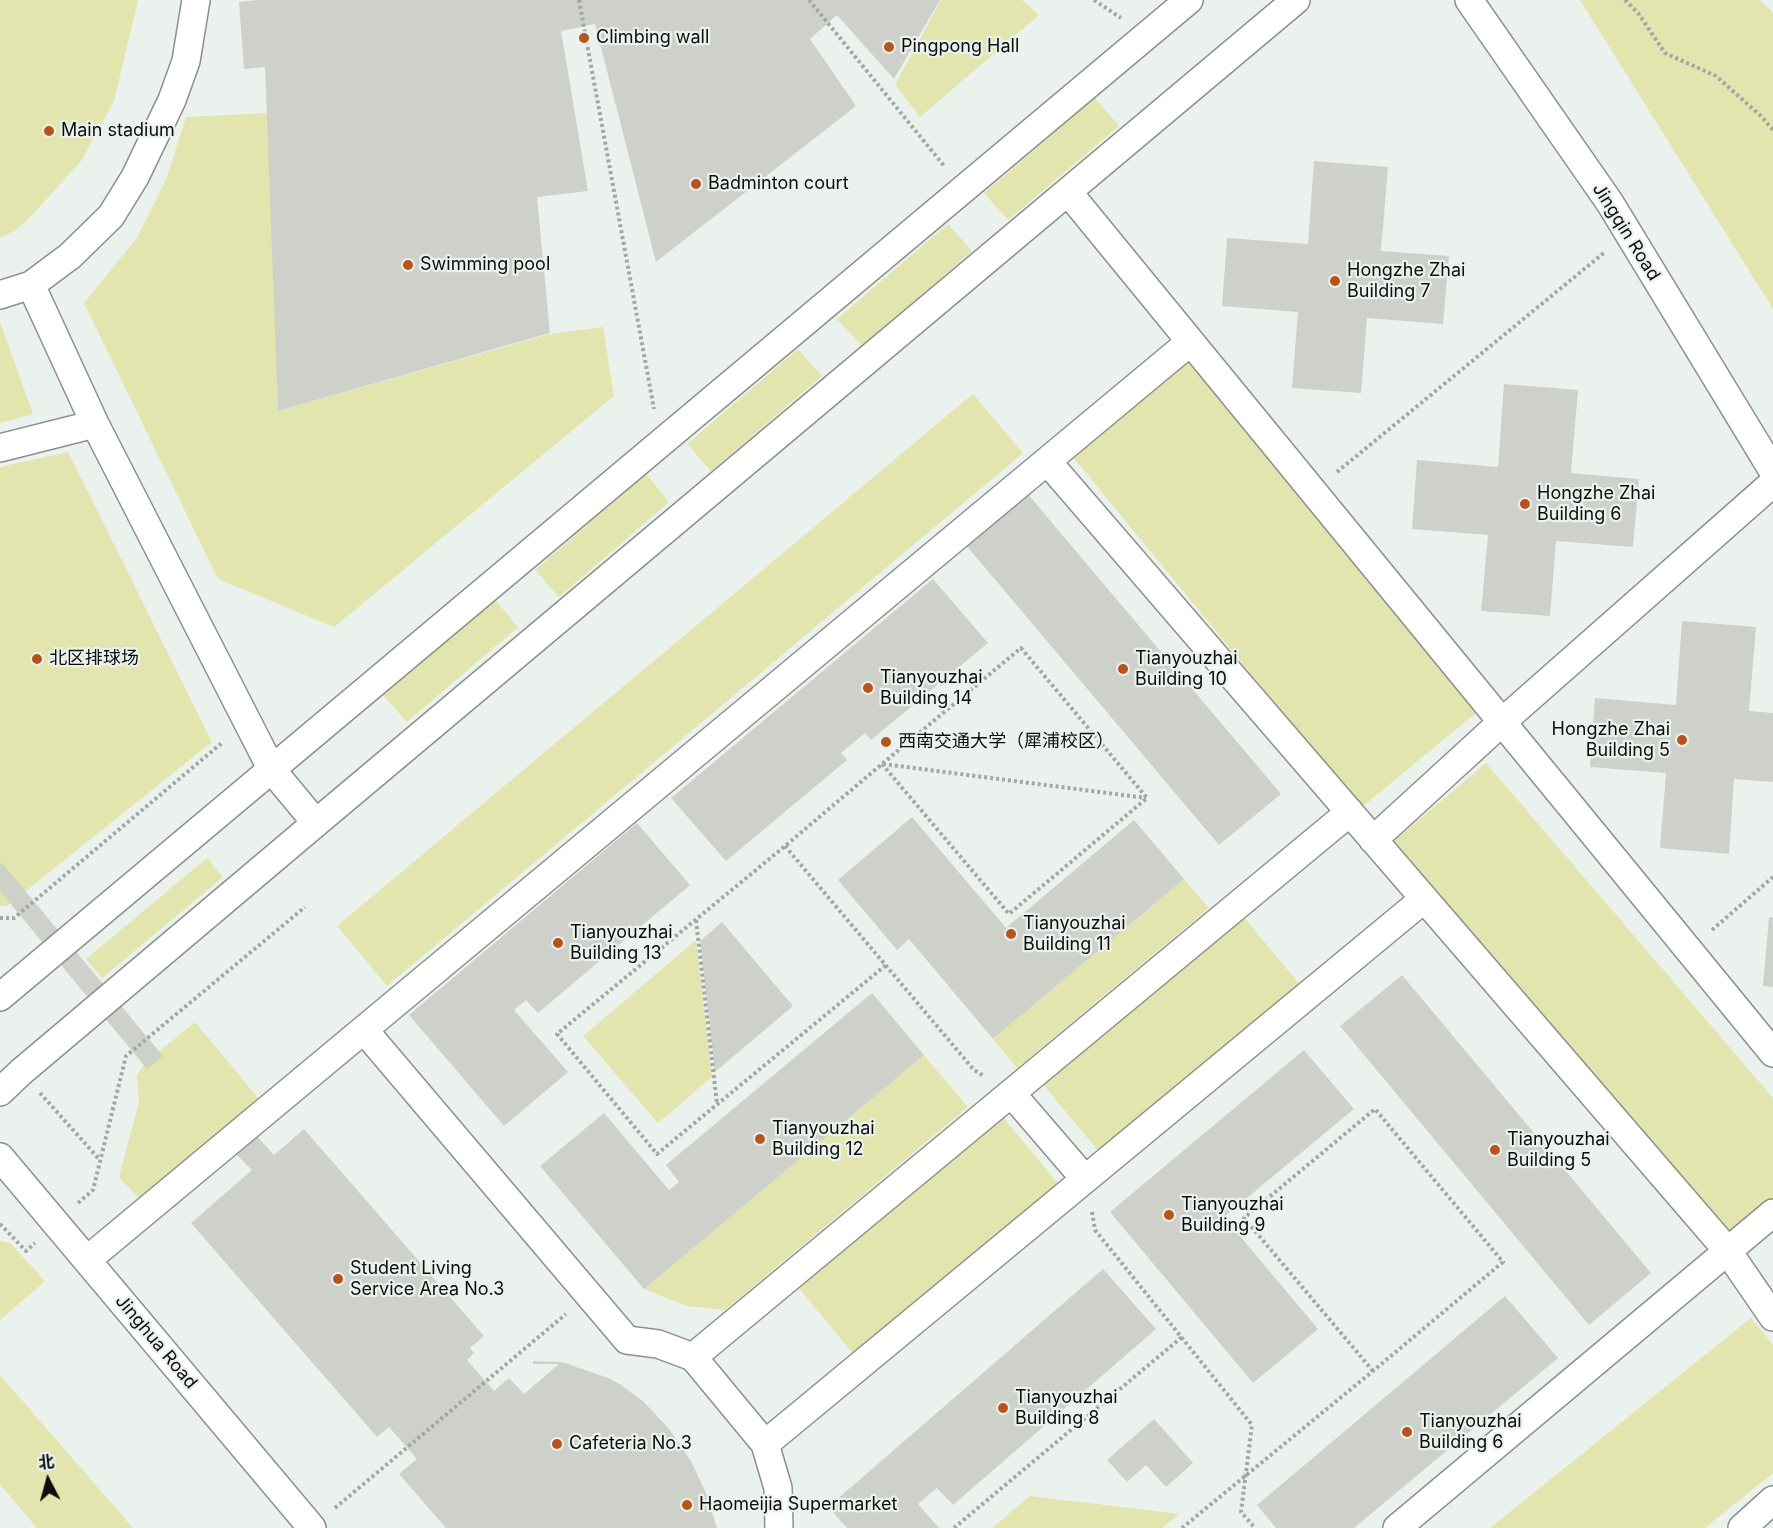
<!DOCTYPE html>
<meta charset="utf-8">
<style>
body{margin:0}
#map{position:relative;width:1773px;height:1528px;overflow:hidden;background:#ebf2ed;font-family:Inter,"Noto Sans SC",sans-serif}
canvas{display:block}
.north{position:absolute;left:18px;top:1450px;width:60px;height:60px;-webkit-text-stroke:4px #ebf2ed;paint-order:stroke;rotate:354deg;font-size:16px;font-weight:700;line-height:24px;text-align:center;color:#0c0e0d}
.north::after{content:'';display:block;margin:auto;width:21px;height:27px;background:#0c0e0d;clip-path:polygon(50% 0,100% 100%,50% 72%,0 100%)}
</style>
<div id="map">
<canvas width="1773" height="1528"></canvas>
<div class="north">北</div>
</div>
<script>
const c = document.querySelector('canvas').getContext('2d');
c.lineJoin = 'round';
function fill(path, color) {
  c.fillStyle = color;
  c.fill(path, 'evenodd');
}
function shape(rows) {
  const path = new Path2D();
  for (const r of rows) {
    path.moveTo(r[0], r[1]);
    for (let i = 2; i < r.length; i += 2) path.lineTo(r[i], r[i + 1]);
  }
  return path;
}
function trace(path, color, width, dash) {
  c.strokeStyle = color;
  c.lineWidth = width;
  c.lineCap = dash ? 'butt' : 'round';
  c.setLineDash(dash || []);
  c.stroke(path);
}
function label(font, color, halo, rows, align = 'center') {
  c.font = font + ' Inter,"Noto Sans SC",sans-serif';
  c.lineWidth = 4.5;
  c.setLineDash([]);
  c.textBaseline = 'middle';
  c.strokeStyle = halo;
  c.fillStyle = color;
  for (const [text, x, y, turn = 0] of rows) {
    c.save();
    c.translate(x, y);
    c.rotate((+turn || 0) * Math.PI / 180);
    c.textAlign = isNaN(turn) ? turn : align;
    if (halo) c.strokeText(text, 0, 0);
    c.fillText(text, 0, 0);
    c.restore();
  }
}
const green = shape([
 [0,0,138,0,114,101,81,161,32,215,16,230,0,238],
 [941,0,1022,0,1039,15,920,117,895,85],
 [1580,0,1760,0,1773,13,1773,309],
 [1095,98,1119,126,1008,220,984,193],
 [268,113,278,411,550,334,603,327,614,396,334,627,218,579,84,303,137,238,167,177,186,117],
 [948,224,972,251,862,346,837,319],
 [0,322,33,414,0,423],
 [798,349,822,376,711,471,687,444],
 [1189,362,1477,712,1361,808,1073,457],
 [973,394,1023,453,387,986,337,926],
 [68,452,212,742,7,906,0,906,0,467],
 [646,474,669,502,559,597,535,570],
 [494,599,518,627,407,722,383,695],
 [1486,763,1773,1098,1773,1202,1727,1241,1388,846],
 [207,858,223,877,102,978,86,959],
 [1184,879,1209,908,1017,1068,993,1039],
 [1242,915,1302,987,1101,1154,1041,1082],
 [696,940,712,1077,658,1123,583,1036],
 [195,1022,262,1103,142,1202,119,1177,139,1102,137,1075,146,1062],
 [924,1055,968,1107,725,1310,687,1306,644,1289],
 [1002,1116,1061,1187,856,1357,797,1286],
 [0,1241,10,1243,45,1281,0,1320],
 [1751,1318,1773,1345,1773,1473,1705,1528,1490,1528],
 [0,1375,133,1528,37,1528,0,1484],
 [1030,1496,1179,1514,1162,1528,992,1528]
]);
const building = shape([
 [257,0,940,0,894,79,837,15,810,39,856,106,656,262,595,24,561,31,588,191,537,197,550,333,278,411,265,67,244,69,239,2],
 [1314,161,1388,167,1381,251,1449,256,1443,324,1367,318,1361,393,1292,388,1298,312,1222,306,1227,238,1308,244],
 [1504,384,1578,390,1571,473,1639,479,1633,547,1556,541,1550,616,1481,611,1488,535,1412,529,1417,460,1498,467],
 [1026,492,1281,794,1219,845,965,544],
 [933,579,988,643,871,740,865,733,841,753,847,760,726,861,671,798],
 [1682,621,1756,627,1749,711,1773,713,1773,782,1734,779,1729,854,1660,848,1666,773,1590,767,1595,698,1676,705],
 [912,817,1006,928,1134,820,1184,879,993,1039,909,939,897,950,838,880],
 [637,823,690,885,538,1013,526,1000,514,1010,568,1072,504,1126,409,1015],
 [2,863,163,1056,147,1069,0,891,0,865],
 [1769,917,1773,918,1773,987,1763,986],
 [722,922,793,1006,715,1072,700,941],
 [1402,975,1651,1273,1589,1325,1340,1026],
 [872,993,924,1055,644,1289,540,1166,604,1113,669,1190,679,1182,666,1165],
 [1304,1050,1354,1109,1224,1217,1318,1329,1253,1383,1110,1212],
 [304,1129,484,1336,470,1348,474,1353,467,1360,494,1391,509,1378,524,1394,559,1364,533,1364,533,1361,562,1362,611,1379,621,1385,644,1402,670,1430,691,1461,706,1493,717,1528,446,1528,399,1474,417,1459,389,1427,377,1437,191,1223,252,1170,235,1153,254,1133,274,1155],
 [1103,1269,1156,1329,953,1505,937,1488,918,1504,939,1528,847,1528,828,1507],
 [1505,1296,1558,1358,1354,1528,1276,1528,1257,1505],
 [1154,1419,1193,1463,1166,1487,1146,1465,1127,1482,1107,1460]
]);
const path = shape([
 [579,0,654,409],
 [809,0,945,167],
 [1094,0,1121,18],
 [1625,0,1638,13,1665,53,1716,76,1761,116,1773,130],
 [1337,472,1605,252],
 [882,764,1009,914,1147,798,1021,648,882,764,785,846,557,1034,657,1154,886,965],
 [883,764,1146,798],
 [785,846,974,1070,984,1076],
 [0,918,14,918,223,742],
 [696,920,717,1104],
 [1712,930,1773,877],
 [40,1093,99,1159],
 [78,1203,93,1190,126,1056,305,907],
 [1092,1212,1095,1230,1252,1425,1241,1512,1255,1528],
 [0,1224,26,1251,35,1243],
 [335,1508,566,1314],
 [954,1528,1182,1337],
 [1182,1528,1373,1371,1503,1262,1375,1109,1244,1218,1373,1371]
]);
const minor = shape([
 [1469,0,1610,203,1773,471],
 [1068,192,1773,1053],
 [31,285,95,424,272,770,316,823],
 [0,295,31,285,70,256,111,216,135,177,172,100,186,61,196,0],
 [0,448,95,424],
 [1047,461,1727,1250,1773,1317],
 [1373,840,1502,722,1773,483],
 [0,997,1189,0],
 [364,1030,627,1340,658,1344,693,1357,765,1444,778,1488,779,1528],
 [0,1092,21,1072,316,823,1296,0],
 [1011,1093,1085,1179],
 [0,1157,312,1528],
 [87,1260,1190,342],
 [693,1357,1350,812],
 [765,1444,1424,899],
 [1397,1528,1773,1213],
 [1742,1528,1773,1500]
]);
const markers = [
 [584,38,6,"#b7531d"],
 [889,47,6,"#b7531d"],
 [49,131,6,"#b7531d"],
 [696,184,6,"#b7531d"],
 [408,265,6,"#b7531d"],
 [1335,281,6,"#b7531d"],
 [1525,504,6,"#b7531d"],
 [37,659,6,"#b7531d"],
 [1123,669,6,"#b7531d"],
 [868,688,6,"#b7531d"],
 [1682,740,6,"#b7531d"],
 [886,742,6,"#b7531d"],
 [1011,934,6,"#b7531d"],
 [558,943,6,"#b7531d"],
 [760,1139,6,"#b7531d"],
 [1495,1150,6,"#b7531d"],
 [1169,1215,6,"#b7531d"],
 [338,1279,6,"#b7531d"],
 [1003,1408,6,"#b7531d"],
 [1407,1432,6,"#b7531d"],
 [557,1444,6,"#b7531d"],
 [687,1505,6,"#b7531d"]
];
const poiNames = [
 ["Climbing wall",596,38],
 ["Pingpong Hall",901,47],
 ["Main stadium",61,131],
 ["Badminton court",708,184],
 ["Swimming pool",420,265],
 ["Hongzhe Zhai",1347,271],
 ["Building 7",1347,292],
 ["Hongzhe Zhai",1537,494],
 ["Building 6",1537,515],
 ["北区排球场",49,659],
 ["Tianyouzhai",1135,659],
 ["Building 10",1135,680],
 ["Tianyouzhai",880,678],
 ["Building 14",880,699],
 ["Hongzhe Zhai",1670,730,"right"],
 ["Building 5",1670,751,"right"],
 ["西南交通大学（犀浦校区）",898,742],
 ["Tianyouzhai",1023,924],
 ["Building 11",1023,945],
 ["Tianyouzhai",570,933],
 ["Building 13",570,954],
 ["Tianyouzhai",772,1129],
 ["Building 12",772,1150],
 ["Tianyouzhai",1507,1140],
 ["Building 5",1507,1161],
 ["Tianyouzhai",1181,1205],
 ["Building 9",1181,1226],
 ["Student Living",350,1269],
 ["Service Area No.3",350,1290],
 ["Tianyouzhai",1015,1398],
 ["Building 8",1015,1419],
 ["Tianyouzhai",1419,1422],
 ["Building 6",1419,1443],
 ["Cafeteria No.3",569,1444],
 ["Haomeijia Supermarket",699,1505]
];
const streetNames = [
 ["Jingqin Road",1626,232,58],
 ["Jinghua Road",156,1342,50]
];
fill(green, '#e2e5ad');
fill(building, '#cdd1ca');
trace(minor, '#8a908b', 30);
trace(path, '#a1a7a3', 4, [3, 3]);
trace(minor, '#fff', 27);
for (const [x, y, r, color] of markers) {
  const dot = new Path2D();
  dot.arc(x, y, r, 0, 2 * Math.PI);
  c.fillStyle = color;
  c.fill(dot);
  trace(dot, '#ebf2ed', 2);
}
label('18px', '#0c0e0d', '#ebf2ed', poiNames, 'left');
label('18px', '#0c0e0d', '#ebf2ed', streetNames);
</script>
